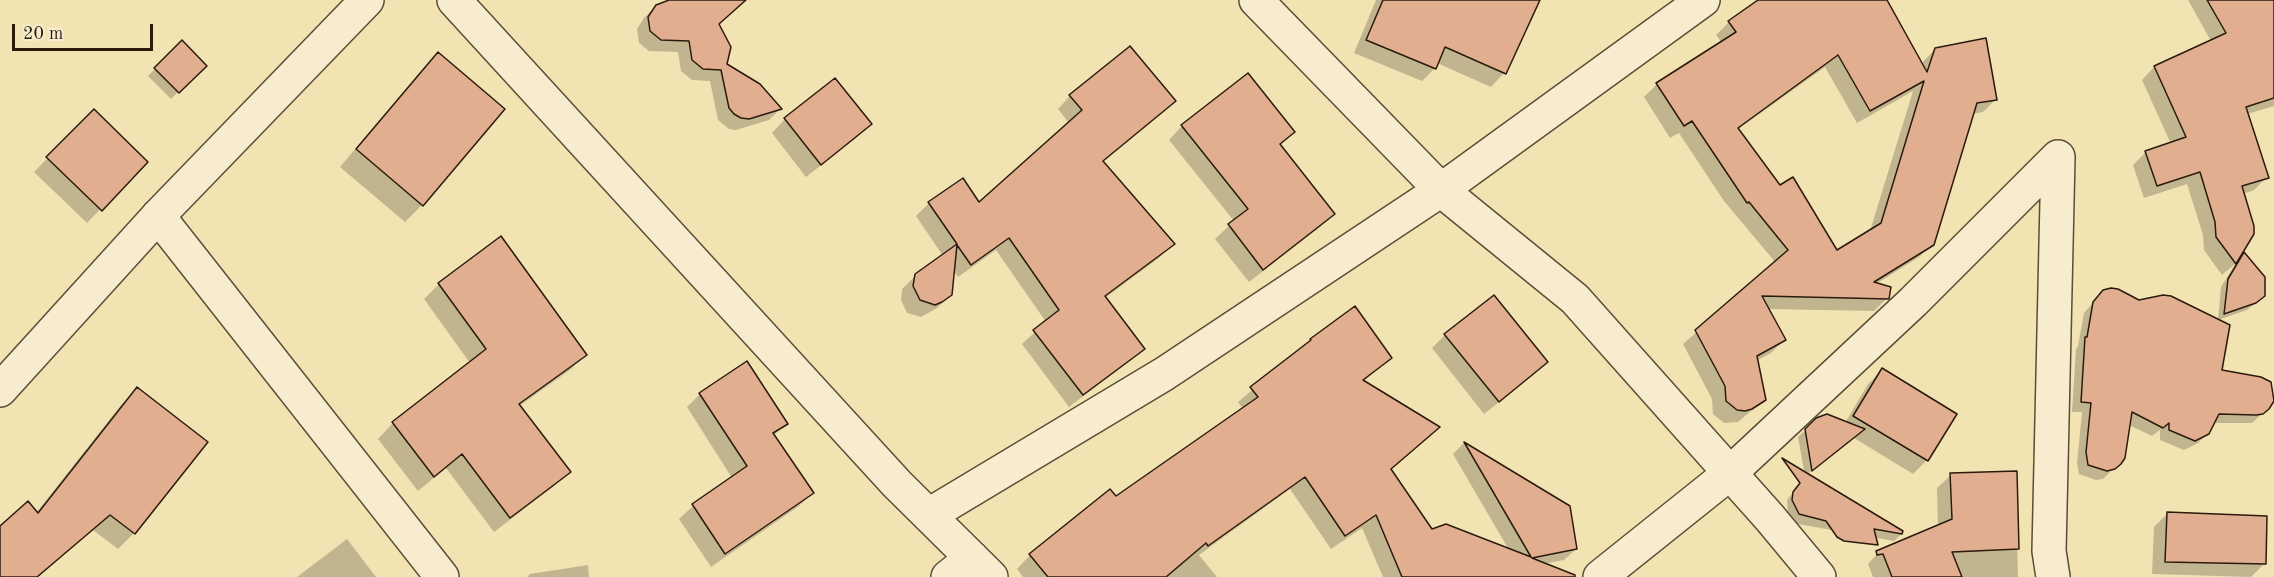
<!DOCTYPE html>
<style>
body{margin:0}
#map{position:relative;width:2274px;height:577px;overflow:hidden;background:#f2e3b3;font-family:"Old Standard TT",serif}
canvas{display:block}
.scale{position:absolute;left:12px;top:24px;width:141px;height:27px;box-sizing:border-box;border:3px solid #2a1b0d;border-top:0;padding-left:8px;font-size:18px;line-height:21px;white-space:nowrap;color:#2a1b0d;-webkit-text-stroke:4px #f7edce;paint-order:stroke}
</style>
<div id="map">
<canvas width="2274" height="577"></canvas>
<div class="scale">20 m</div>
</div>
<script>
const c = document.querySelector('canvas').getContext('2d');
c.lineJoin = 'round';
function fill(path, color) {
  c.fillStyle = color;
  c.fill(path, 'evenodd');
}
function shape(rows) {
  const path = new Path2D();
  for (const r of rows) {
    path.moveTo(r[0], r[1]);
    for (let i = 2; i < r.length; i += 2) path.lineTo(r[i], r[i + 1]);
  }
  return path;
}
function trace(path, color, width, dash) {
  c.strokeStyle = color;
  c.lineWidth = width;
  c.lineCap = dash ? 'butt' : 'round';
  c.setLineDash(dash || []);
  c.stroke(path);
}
const shadow = shape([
 [670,0,745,0,717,25,726,65,780,109,769,120,736,130,729,129,718,120,710,81,692,80,681,71,678,52,649,51,639,43,637,29,644,18,656,6],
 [1376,0,1539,0,1504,73,1491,87,1437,63,1435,68,1422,81,1354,53],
 [1760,0,1861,0,1921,64,1935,49,1995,100,1983,112,1972,114,1932,244,1919,257,1876,284,1887,298,1874,311,1767,309,1784,340,1771,353,1756,361,1764,400,1738,422,1724,423,1713,414,1712,399,1683,344,1776,263,1724,201,1679,133,1670,138,1644,97,1657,84,1722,43,1716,35,1729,22],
 [1825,67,1857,123,1913,91,1870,231,1837,252,1779,187,1737,130],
 [2188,0,2274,0,2274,106,2247,114,2267,177,2254,190,2243,194,2237,261,2244,254,2264,296,2247,310,2218,320,2221,287,2235,264,2222,275,2204,250,2203,235,2187,184,2144,198,2133,165,2146,152,2171,144,2142,80,2154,67,2211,41],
 [182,42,205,66,171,99,148,76],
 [438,54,422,205,405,222,340,167,421,71],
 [1070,96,1173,101,1102,162,1172,244,1160,257,1105,298,1143,349,1130,361,1069,407,1022,344,1046,322,996,250,958,277,953,270,951,295,937,308,921,317,907,313,901,300,902,289,916,275,943,256,916,216,929,203,963,180,979,204,1069,123,1058,109],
 [94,111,146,162,87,223,34,172],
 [785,119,870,124,856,138,806,177,772,133],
 [1182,126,1293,132,1280,146,1333,214,1320,227,1249,282,1215,239,1234,221,1169,140],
 [439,284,585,355,570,370,519,406,569,472,553,487,494,532,446,468,418,491,378,439,393,423,470,363,424,299],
 [2098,297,2220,371,2270,383,2274,399,2268,408,2252,423,2212,423,2208,433,2198,443,2184,450,2160,440,2160,430,2152,436,2129,425,2114,468,2103,479,2096,480,2079,474,2077,463,2082,412,2072,412,2076,349,2078,346,2084,313],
 [1445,335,1546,362,1532,376,1484,414,1432,348],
 [1311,340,1390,358,1363,382,1438,427,1390,470,1431,531,1509,550,1453,454,1464,443,1569,507,1576,549,1564,560,1526,567,1531,577,1383,577,1362,528,1331,549,1290,489,1199,555,1217,577,1023,577,1017,569,1030,555,1109,491,1116,498,1243,409,1238,402],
 [1882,370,1955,414,1927,460,1913,474,1854,438,1805,476,1798,437,1817,419,1845,423,1868,384],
 [137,389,205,442,134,533,118,549,93,530,37,577,0,577,0,528,36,513,121,405],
 [700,394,786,423,773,436,812,493,799,506,711,567,679,519,693,506,732,478,687,407],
 [2015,472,2018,577,1873,577,1868,564,1881,550,1938,526,1937,488,1951,475],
 [1798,486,1901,534,1894,541,1798,524,1792,521,1788,515,1787,500],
 [2167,514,2264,564,2251,577,2152,574,2154,527],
 [347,539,376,577,297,577],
 [588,565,589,577,527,577,530,574]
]);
const building = shape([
 [669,0,746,0,719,24,731,47,727,64,760,84,782,109,749,119,741,118,734,114,729,108,721,70,703,69,692,60,689,41,661,40,650,31,648,17,656,5,669,0],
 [1383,0,1540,0,1506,74,1445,47,1436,69,1366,40,1383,0],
 [1758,0,1887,0,1927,72,1935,48,1986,38,1997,100,1977,103,1934,245,1874,282,1891,287,1889,299,1762,296,1786,340,1757,356,1766,400,1752,409,1745,411,1737,410,1726,401,1725,386,1695,330,1788,250,1749,202,1747,203,1692,121,1684,126,1656,83,1736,32,1728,21,1758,0],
 [1838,55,1870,111,1924,81,1881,223,1837,250,1793,177,1780,185,1738,128,1838,55],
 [2207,0,2274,0,2274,98,2246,107,2269,178,2242,186,2254,226,2254,234,2236,264,2216,237,2215,222,2200,172,2157,186,2145,151,2186,137,2154,66,2226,33,2207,0],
 [182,40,207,66,179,93,154,68,182,40],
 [1130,46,1176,101,1103,161,1175,244,1105,296,1145,349,1083,395,1033,330,1059,310,1009,238,971,265,957,245,952,295,942,302,935,305,920,300,913,286,915,274,957,244,928,202,963,178,979,202,1082,110,1069,95,1130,46],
 [438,52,505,109,423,206,356,149,438,52],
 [1248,73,1295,132,1280,144,1335,214,1263,270,1228,224,1248,209,1181,125,1248,73],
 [835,78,872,124,821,165,784,118,835,78],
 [94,109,148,162,102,211,46,157,94,109],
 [501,236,587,355,519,404,571,472,510,518,462,454,434,477,392,422,486,349,438,283,501,236],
 [2244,252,2265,277,2265,296,2256,303,2224,314,2228,279,2244,252],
 [2111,288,2118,289,2139,300,2163,295,2171,296,2230,325,2222,370,2261,377,2271,382,2274,401,2269,409,2263,414,2256,415,2219,414,2209,434,2195,441,2169,430,2169,423,2163,428,2132,412,2125,458,2121,464,2115,469,2107,471,2088,465,2086,452,2091,403,2081,402,2085,337,2087,337,2093,302,2103,290,2111,288],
 [1494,295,1548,362,1499,402,1444,334,1494,295],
 [1355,306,1392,358,1363,380,1440,427,1391,469,1432,529,1446,524,1531,557,1464,442,1570,506,1577,549,1532,558,1575,575,1575,577,1402,577,1376,515,1345,536,1305,477,1208,546,1206,543,1166,577,1048,577,1029,554,1110,489,1116,496,1258,397,1250,387,1311,340,1310,339,1355,306],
 [747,361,788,424,773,433,814,493,725,554,692,504,747,466,699,393,747,361],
 [1882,368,1957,414,1928,461,1853,416,1882,368],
 [137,387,208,442,135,534,110,515,37,577,0,577,0,526,28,501,38,513,137,387],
 [1827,414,1865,429,1812,471,1805,429,1816,418,1827,414],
 [1782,458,1903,531,1902,534,1874,529,1878,545,1844,541,1837,537,1826,521,1799,514,1792,500,1793,492,1800,483,1782,458],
 [2017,471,2019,549,1952,552,1962,577,1892,577,1883,554,1877,555,1876,551,1952,519,1950,473,2017,471],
 [2167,512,2267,516,2266,564,2165,562,2167,512]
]);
const minor = shape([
 [454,0,897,484,991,577],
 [1256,0,1441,190,1575,299,1770,518,1819,577],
 [158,216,442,577],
 [929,515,1164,374,1441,190,1703,0],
 [948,577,972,558],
 [1600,577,1730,473,1913,302,2058,157],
 [2053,577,2049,551,2058,157]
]);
const tertiary = shape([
 [0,390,158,216,367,0]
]);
fill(shadow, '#0003');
fill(building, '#e2ae90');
trace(building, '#2a1b0d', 1.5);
trace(minor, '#5c4d36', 36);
trace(tertiary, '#5c4d36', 36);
trace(minor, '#f7edce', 33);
trace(tertiary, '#f7edce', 33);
</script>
